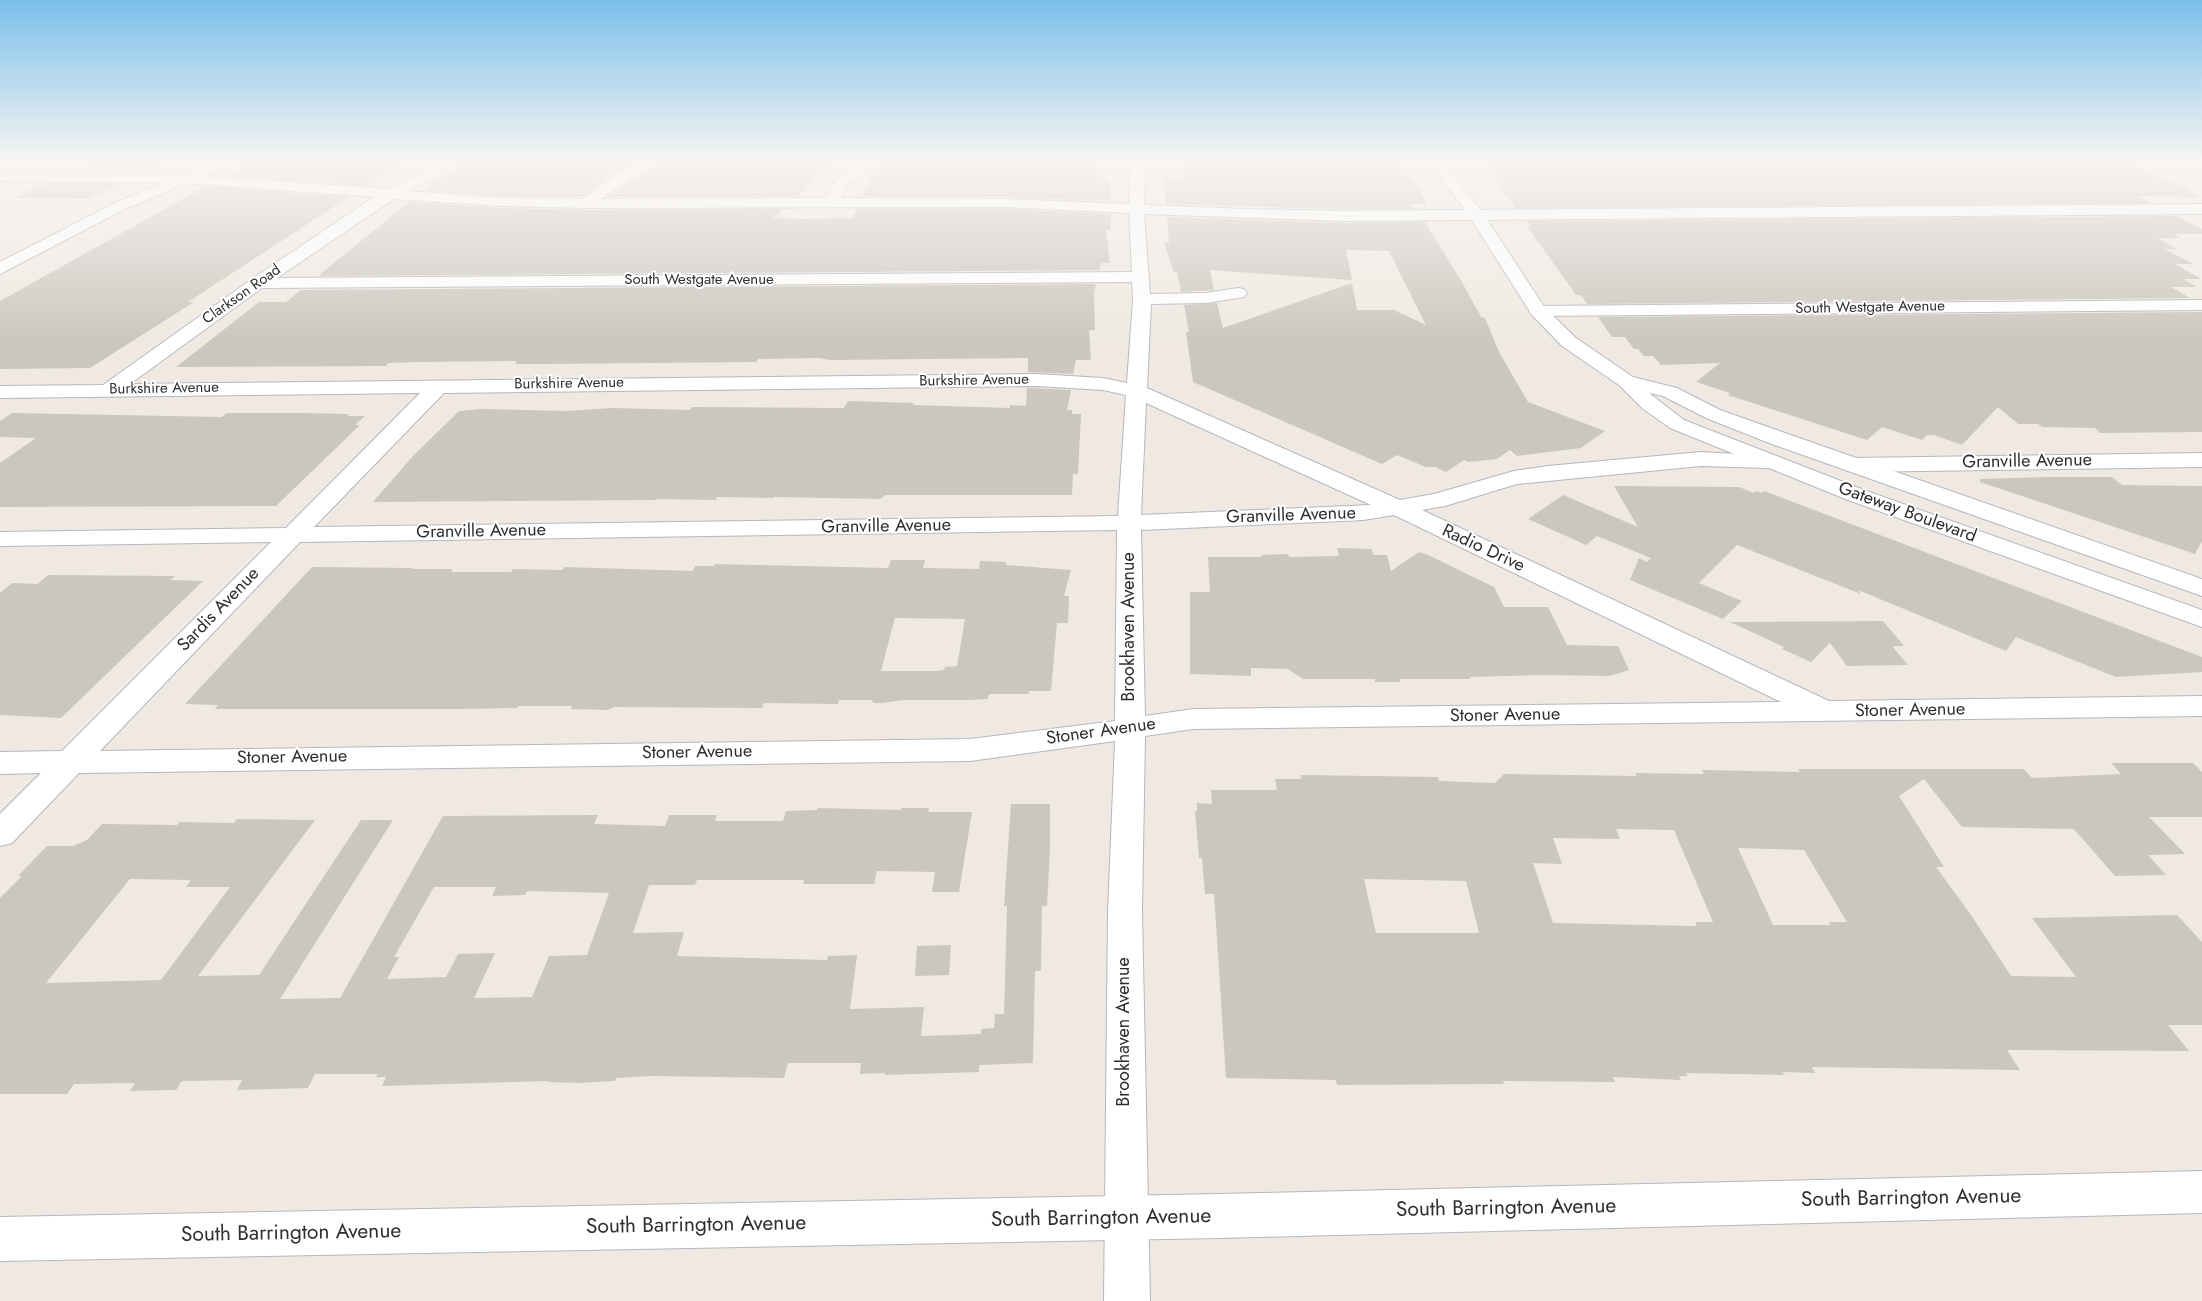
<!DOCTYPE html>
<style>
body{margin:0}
canvas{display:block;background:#efe9e1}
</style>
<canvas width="2202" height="1301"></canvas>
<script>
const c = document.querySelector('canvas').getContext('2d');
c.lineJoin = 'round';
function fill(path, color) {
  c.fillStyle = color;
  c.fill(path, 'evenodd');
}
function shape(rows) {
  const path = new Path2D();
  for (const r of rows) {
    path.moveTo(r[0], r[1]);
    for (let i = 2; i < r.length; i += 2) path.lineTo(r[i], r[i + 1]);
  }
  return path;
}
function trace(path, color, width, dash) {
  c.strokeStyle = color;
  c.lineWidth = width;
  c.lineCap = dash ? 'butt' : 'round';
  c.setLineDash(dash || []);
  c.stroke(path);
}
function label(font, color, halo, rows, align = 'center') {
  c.font = font + ' Jost,sans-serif';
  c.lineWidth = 4;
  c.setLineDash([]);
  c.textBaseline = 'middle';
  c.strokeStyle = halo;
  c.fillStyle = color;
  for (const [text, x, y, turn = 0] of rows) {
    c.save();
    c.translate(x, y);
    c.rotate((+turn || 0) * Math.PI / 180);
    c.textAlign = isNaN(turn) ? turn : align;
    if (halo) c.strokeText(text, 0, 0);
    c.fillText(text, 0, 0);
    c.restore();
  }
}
const building = shape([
 [97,160,170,160,143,173,71,172],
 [253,160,326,161,406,160,366,186,225,176],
 [488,160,640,160,613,174,582,197,501,196,424,190,460,164,478,165],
 [663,160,836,160,797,196,607,197],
 [880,160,1089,160,1111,186,1111,201,1004,197,863,196],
 [1189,160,1398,160,1404,166,1427,204,1410,204,1414,209,1343,209,1166,204,1164,178,1179,178,1177,169,1181,169,1180,165,1189,165],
 [1480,160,2126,160,2201,197,2138,196,2150,203,1515,208],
 [46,183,119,184,87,199,14,198],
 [206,186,349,197,188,302,194,302,90,368,0,369,0,301],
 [409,202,501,208,586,210,783,209,773,218,801,219,853,218,857,209,1004,209,1111,214,1111,230,1106,230,1110,263,1101,263,1099,270,318,276],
 [2176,216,2202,229,2202,234,2173,234,2181,238,2157,238,2177,249,2165,249,2193,264,2175,264,2201,279,2183,279,2197,287,2171,287,2190,298,1587,304,1581,295,1576,295,1567,282,1527,227,1531,227,1526,221],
 [1167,217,1343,223,1425,222,1462,282,1481,317,1485,318,1499,352,1528,402,1605,431,1581,448,1517,456,1510,450,1497,459,1468,462,1464,460,1446,472,1435,467,1426,467,1397,455,1382,464,1193,382,1186,332,1189,332,1184,305,1217,303,1223,328,1352,283,1357,310,1394,310,1426,325,1389,251,1346,250,1352,280,1210,270,1214,290,1181,292,1177,272,1174,272,1164,243,1169,243],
 [1096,284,1094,293,1095,330,1089,330,1091,360,1076,360,1073,374,1028,372,1028,358,830,360,820,358,758,359,756,362,546,364,515,364,517,361,419,362,388,363,386,366,176,367,259,302,286,302,301,290],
 [2202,312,2202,432,2100,433,2095,428,2042,427,2038,424,2018,424,1998,407,1962,445,1934,435,1927,435,1922,440,1882,427,1867,440,1728,395,1730,393,1696,382,1720,363,1661,365,1653,356,1644,356,1638,349,1634,349,1625,337,1612,337,1598,317],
 [1027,388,1071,390,1067,410,1072,410,1072,414,1081,414,1078,474,1073,474,1072,495,886,495,880,499,774,497,773,498,717,497,716,500,657,499,656,500,373,502,414,455,459,411,481,409,567,411,612,408,690,410,692,407,844,408,848,401,914,403,913,405,1010,408,1010,405,1026,406],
 [12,413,222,417,226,413,301,413,350,414,347,416,365,416,355,425,360,425,276,506,0,507,0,463,36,438,0,437,0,421],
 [2046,477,2112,477,2122,485,2202,486,2202,541,2195,554,1980,482,1980,479],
 [1614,486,1739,487,1754,493,1756,491,1761,493,1764,491,2202,657,2202,672,2116,677,2016,637,2006,651,1858,590,1861,594,1737,545,1699,583,1742,601,1723,619,1630,580,1639,558,1647,562,1651,558,1597,536,1586,545,1528,519,1563,495,1638,527],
 [1337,548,1372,549,1373,555,1387,555,1391,571,1419,552,1428,555,1494,587,1504,607,1548,607,1567,645,1618,646,1629,670,1610,676,1543,675,1470,677,1470,679,1399,679,1400,682,1375,682,1375,679,1303,679,1288,669,1251,668,1251,676,1190,674,1190,592,1210,592,1208,557,1262,557,1261,555,1288,554,1289,557,1339,556],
 [891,560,925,560,923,568,979,569,980,561,1006,562,1006,565,1071,570,1064,596,1069,596,1068,623,1057,623,1051,691,1029,691,1029,694,989,694,988,699,969,700,904,700,882,703,874,703,871,700,839,700,838,704,764,703,762,708,614,707,608,710,571,709,572,706,518,706,517,708,463,709,215,709,218,705,185,704,312,567,413,568,412,569,453,569,451,572,511,572,513,569,563,570,564,567,693,571,695,566,714,566,715,564,888,568],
 [895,618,965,619,957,666,945,667,944,670,939,670,939,671,881,671],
 [48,575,175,576,170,580,203,581,61,718,0,715,0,593,12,583,38,584],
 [1883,621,1904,646,1892,646,1908,665,1847,666,1830,643,1811,662,1782,649,1784,647,1730,622],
 [2111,763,2193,763,2202,772,2202,817,2149,817,2185,854,2148,855,2166,875,2115,876,2074,829,1962,827,1924,779,1899,796,1944,867,1936,867,1971,915,2011,976,2076,977,2032,918,2177,915,2202,942,2202,1025,2168,1025,2189,1051,2007,1050,2020,1070,1812,1067,1815,1073,1783,1072,1784,1075,1686,1073,1688,1076,1679,1076,1681,1080,1613,1077,1615,1082,1503,1081,1504,1084,1337,1085,1336,1080,1226,1078,1214,894,1205,894,1202,858,1199,858,1195,811,1197,811,1197,803,1212,804,1211,790,1277,790,1275,779,1301,779,1301,775,1438,777,1439,781,1495,783,1504,774,1637,776,1635,773,1704,774,1702,770,1800,772,1798,769,2024,769,2032,778,2121,774],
 [1616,829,1674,830,1713,922,1695,922,1697,926,1553,923,1533,863,1562,864,1553,838,1620,839],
 [1738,848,1804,850,1847,922,1829,922,1831,925,1773,925],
 [1364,879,1466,881,1479,933,1376,933],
 [1011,804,1050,804,1050,849,1047,906,1042,906,1041,971,1035,971,1033,1063,979,1065,979,1072,885,1075,885,1073,860,1074,861,1063,788,1063,784,1078,651,1076,616,1078,615,1081,578,1083,547,1082,548,1081,382,1086,386,1077,376,1077,378,1074,315,1074,308,1088,237,1090,242,1080,182,1081,176,1090,130,1091,135,1083,74,1084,67,1094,0,1094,0,898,22,876,18,876,47,846,73,846,87,840,102,824,177,825,180,822,234,823,237,819,315,820,198,976,259,975,361,820,393,820,280,999,340,998,443,816,598,815,594,824,665,826,669,815,717,815,715,821,783,821,786,811,817,810,818,808,901,810,901,808,929,808,928,812,972,812,959,892,932,892,935,872,877,871,874,884,803,884,804,880,697,880,695,885,649,885,633,933,684,932,677,956,827,960,828,956,857,955,850,1009,924,1007,921,1036,981,1034,981,1029,994,1028,995,1014,1004,1014,1007,906,1004,906],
 [130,879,191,880,186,887,230,887,161,980,46,983],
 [434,887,496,887,492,896,525,895,527,891,609,893,587,955,549,956,532,997,474,998,495,953,458,954,446,977,387,979,399,957,394,957],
 [951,945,949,975,915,976,917,946]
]);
const street = shape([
 [446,160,463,160,408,191,501,198,583,199,614,176,644,160,661,160,624,182,601,199,825,198,837,179,849,167,860,160,877,160,848,184,840,198,1004,199,1129,204,1131,164,1133,161,1139,160,1145,164,1144,205,1246,209,1343,211,2202,204,2202,214,1343,221,1144,214,1150,294,1206,293,1238,288,1244,289,1247,293,1244,297,1206,303,1151,304,1147,388,1400,500,1434,494,1514,471,1548,466,1701,452,1775,456,1778,461,1775,466,1767,468,1701,466,1517,484,1445,506,1422,510,1829,701,2202,696,2202,716,1193,729,1145,736,1142,911,1150,1301,1104,1301,1108,911,1115,741,970,761,79,773,12,843,0,846,0,814,41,773,0,774,0,752,62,751,271,542,0,546,0,532,286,528,420,393,0,398,0,386,103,385,252,279,374,197,184,183,0,181,0,173,184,175,389,189,446,160],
 [394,199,501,206,586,208,1004,207,1129,213,1132,272,277,278,394,199],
 [1132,282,1133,299,1127,383,1103,378,1037,374,130,384,262,288,1132,282],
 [1037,386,1103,390,1126,395,1118,516,314,527,444,393,1037,386],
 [1146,403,1371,505,1141,515,1146,403],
 [1394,515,1781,702,1193,709,1145,716,1141,530,1363,520,1394,515],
 [1117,530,1115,721,970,739,100,751,300,542,1117,530],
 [2202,300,2202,310,1538,316,1532,315,1529,311,1532,307,1538,306,2202,300],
 [2202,453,2202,467,1853,472,1845,470,1842,465,1845,460,1853,458,2202,453]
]);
const secondary = shape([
 [219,160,238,160,236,163,125,209,0,274,0,262,115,203,219,160],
 [1429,160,1443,160,1484,215,1545,308,1576,338,1633,377,1677,388,1720,410,1785,433,2202,579,2202,596,1769,443,1706,418,1663,396,1649,393,1684,420,1864,490,2202,610,2202,627,1848,500,1670,428,1642,408,1619,385,1562,346,1532,315,1469,216,1429,160],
 [2202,1171,2202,1213,1220,1238,0,1261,0,1217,1220,1194,2202,1171]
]);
const farStreetnames = [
 ["South Westgate Avenue",699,280],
 ["Clarkson Road",242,295,-35],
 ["South Westgate Avenue",1870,308,-1],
 ["Burkshire Avenue",974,381,-1],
 ["Burkshire Avenue",569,384,-1],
 ["Burkshire Avenue",164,389,-1]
];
const streetNames = [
 ["Granville Avenue",2027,462,-1],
 ["Gateway Boulevard",1907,513,20],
 ["Granville Avenue",1291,516,-2],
 ["Granville Avenue",886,527,-1],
 ["Granville Avenue",481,532,-1],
 ["Radio Drive",1483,549,25],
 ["Sardis Avenue",219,610,-46],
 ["Brookhaven Avenue",1130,627,-90],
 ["Stoner Avenue",1910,711,-1],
 ["Stoner Avenue",1505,716,-1],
 ["Stoner Avenue",1101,732,-8],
 ["Stoner Avenue",697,753,-1],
 ["Stoner Avenue",292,758,-1],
 ["Brookhaven Avenue",1125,1032,-90]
];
const nearStreetnames = [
 ["South Barrington Avenue",1911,1199,-1],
 ["South Barrington Avenue",1506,1209,-1],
 ["South Barrington Avenue",1101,1219,-1],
 ["South Barrington Avenue",696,1226,-1],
 ["South Barrington Avenue",291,1234,-1]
];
fill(building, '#cbc7bf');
trace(street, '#b4b7c1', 2);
trace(secondary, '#b4b7c1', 2);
fill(street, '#fff');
fill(secondary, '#fff');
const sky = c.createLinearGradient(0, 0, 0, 342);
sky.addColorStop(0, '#7abfeb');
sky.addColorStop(0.47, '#f8f5f2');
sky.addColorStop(1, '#f8f5f200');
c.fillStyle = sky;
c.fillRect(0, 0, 2202, 342);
label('15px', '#2e2e2e', '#fff', farStreetnames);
label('18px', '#2e2e2e', '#fff', streetNames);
label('21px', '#2e2e2e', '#fff', nearStreetnames);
</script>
